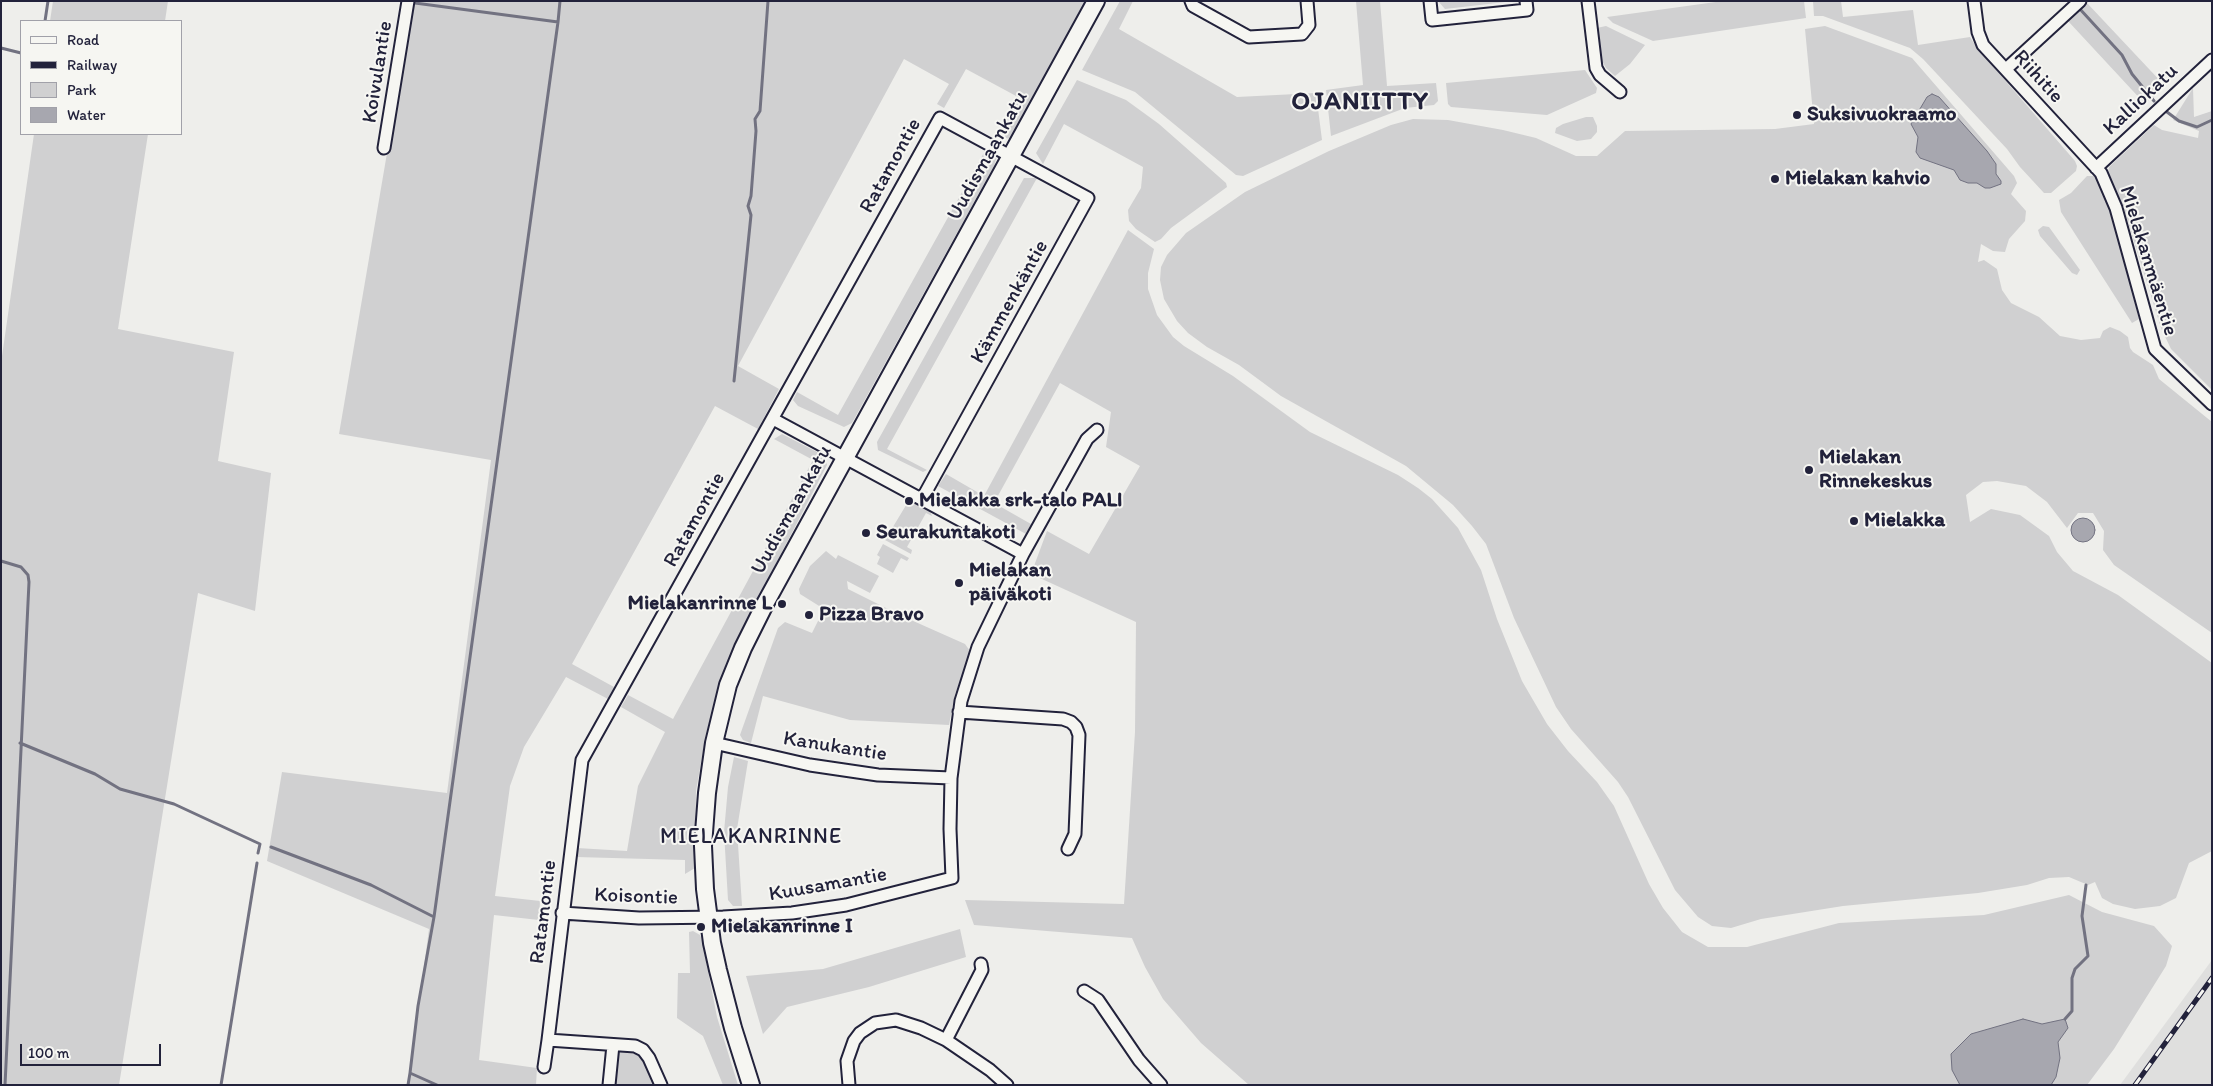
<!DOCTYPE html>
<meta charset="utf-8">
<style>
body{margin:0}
#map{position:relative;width:2213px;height:1086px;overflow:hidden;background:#eeeeeb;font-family:Itim,sans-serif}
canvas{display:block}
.frame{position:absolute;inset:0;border:2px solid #22223b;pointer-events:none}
.legend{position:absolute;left:20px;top:20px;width:162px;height:115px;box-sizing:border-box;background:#f6f6f2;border:1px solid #a1a1a9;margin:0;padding:6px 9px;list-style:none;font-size:15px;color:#22223b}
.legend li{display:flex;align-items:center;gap:10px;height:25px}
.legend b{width:25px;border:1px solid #a1a1a9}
.scale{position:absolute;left:20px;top:1044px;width:141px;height:22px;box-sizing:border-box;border:2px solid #22223b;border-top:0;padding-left:6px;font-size:15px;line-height:18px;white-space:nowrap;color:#22223b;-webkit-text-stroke:4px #f6f6f2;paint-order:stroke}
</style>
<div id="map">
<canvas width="2213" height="1086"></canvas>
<div class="frame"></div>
<ul class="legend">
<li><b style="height:6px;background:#f6f6f2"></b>Road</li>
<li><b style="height:6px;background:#22223b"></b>Railway</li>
<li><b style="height:14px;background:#d0d0d1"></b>Park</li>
<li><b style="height:14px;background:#a7a7af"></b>Water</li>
</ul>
<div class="scale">100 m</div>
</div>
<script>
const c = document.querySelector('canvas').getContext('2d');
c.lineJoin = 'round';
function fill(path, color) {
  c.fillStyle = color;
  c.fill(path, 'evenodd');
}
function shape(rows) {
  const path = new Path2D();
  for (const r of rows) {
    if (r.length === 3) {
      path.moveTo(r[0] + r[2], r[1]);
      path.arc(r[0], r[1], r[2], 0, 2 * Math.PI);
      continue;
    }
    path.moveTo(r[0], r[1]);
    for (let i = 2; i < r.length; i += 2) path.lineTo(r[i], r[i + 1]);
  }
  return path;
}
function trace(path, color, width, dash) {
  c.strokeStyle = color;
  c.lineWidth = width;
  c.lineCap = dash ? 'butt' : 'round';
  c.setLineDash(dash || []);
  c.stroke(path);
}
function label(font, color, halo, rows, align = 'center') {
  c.font = font + ' Itim,sans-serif';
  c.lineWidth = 4;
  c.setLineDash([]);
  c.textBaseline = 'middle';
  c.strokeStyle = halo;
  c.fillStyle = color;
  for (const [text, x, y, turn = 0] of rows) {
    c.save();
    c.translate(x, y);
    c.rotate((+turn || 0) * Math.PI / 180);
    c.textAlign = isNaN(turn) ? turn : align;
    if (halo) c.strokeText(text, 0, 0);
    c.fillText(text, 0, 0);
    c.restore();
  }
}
const built = shape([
 [2212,960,2212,1085,2120,1085]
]);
const green = shape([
 [53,1,168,1,165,21,50,21],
 [413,1,1087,1,1014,136,1010,139,998,136,1018,97,966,69,944,108,937,104,949,84,904,59,738,366,779,389,758,429,715,406,572,664,614,687,608,699,566,677,524,747,510,786,495,896,540,901,539,920,494,915,479,1060,537,1068,536,1085,408,1085,429,929,267,861,282,772,447,793,491,460,339,434],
 [1120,1,1133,1,1119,29,1237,97,1316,93,1322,140,1243,176,1236,175,1135,92,1082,70],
 [1356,1,1380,1,1387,86,1436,83,1438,101,1434,105,1405,108,1331,136,1326,90,1363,85],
 [1438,1,1514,1,1445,9],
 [1723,1,1804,1,1806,18,1653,41,1613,23,1607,17],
 [1813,1,1841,1,1843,17,1913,10,1918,45,1970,37,1977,48,2075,161,2077,166,2076,171,2051,193,2044,193,2020,167,2007,149,1923,59,1910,48,1823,16,1814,16],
 [2087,3,2165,86,2145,104,2068,21],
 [1606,26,1645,45,1630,64,1615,76,1606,68,1602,61,1597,28],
 [1825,26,1912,58,2014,176,2017,183,2011,194,2026,211,2025,221,2009,239,2005,252,1993,251,1981,244,1978,262,1984,260,1997,269,2002,290,2011,303,2039,317,2060,336,2081,340,2100,338,2103,331,2110,327,2120,331,2128,337,2130,348,2133,352,2153,365,2159,379,2212,422,2212,633,2114,565,2103,550,2104,531,2093,513,2078,513,2067,528,2047,502,2026,486,1997,481,1983,482,1966,495,1970,522,1991,509,2020,515,2049,536,2057,552,2073,571,2118,595,2212,663,2212,851,2189,863,2176,898,2160,906,2135,909,2113,904,2102,898,2095,882,2088,885,2069,877,2049,878,2027,885,1978,893,1843,906,1761,919,1731,928,1712,926,1698,917,1675,890,1628,797,1618,782,1571,729,1556,707,1514,618,1486,544,1472,526,1453,505,1406,466,1281,396,1239,365,1207,347,1188,333,1177,321,1164,299,1160,280,1161,267,1167,255,1186,233,1245,192,1329,151,1391,125,1413,119,1448,120,1503,130,1536,138,1576,156,1597,156,1625,131,1775,129,1814,124,1805,29],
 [1585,70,1597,88,1596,93,1547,115,1451,107,1448,104,1446,83],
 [1077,80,1126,100,1159,124,1226,183,1227,187,1171,228,1161,239,1155,242,1136,229,1129,221,1128,210,1141,188,1143,167,1064,124,1043,164,1036,153],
 [2193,88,2194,117,2212,111,2212,390,2171,349,2161,328,2123,206,2108,172,2109,167,2154,125,2162,130,2198,138,2199,131,2173,120],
 [1586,117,1593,117,1597,126,1597,132,1591,139,1577,141,1555,133,1556,128,1563,124],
 [34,134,148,134,118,329,234,352,218,461,271,473,255,611,198,593,119,1085,1,1085,1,363],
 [986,149,993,153,996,159,994,166,852,423,844,427,798,406,793,400,797,392,838,415],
 [2087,176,2099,176,2108,198,2139,319,2132,323,2061,212,2059,200,2071,193],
 [1024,178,1037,178,887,449,927,470,923,472,878,450,877,442],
 [2043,226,2049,227,2080,270,2077,275,2072,273,2040,236,2038,230],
 [1128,230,1154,249,1148,273,1148,289,1157,315,1173,337,1184,346,1233,376,1310,432,1398,475,1418,488,1432,499,1458,528,1481,570,1497,619,1522,681,1547,724,1568,751,1597,782,1614,806,1649,884,1663,908,1682,932,1708,947,1747,947,1839,923,1984,915,2069,895,2102,912,2154,926,2172,946,2166,966,2114,1049,2087,1085,2041,1085,2025,1073,2068,1027,2064,1019,1994,1085,1249,1085,1201,1043,1163,999,1145,967,1132,938,974,925,965,900,1124,904,1135,732,1136,622,1031,574,1047,531,1089,554,1140,466,1106,447,1111,412,1060,383,994,503,1031,524,1026,534,938,486,946,474,984,496],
 [782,434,817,452,826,460,827,465,739,635,726,664,706,734,696,791,695,868,685,874,685,860,576,857,577,848,627,851,638,786,665,732,621,707,628,695,673,719,813,460,774,439],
 [908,502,919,504,930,511,932,516,926,513,907,547,912,550,911,554,885,540],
 [883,544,909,558,907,561,901,558,893,573,877,564,880,557,877,555],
 [826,551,836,559,838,555,879,576,870,593,847,581,848,589,902,616,965,644,970,651,970,657,955,694,949,725,850,720,763,696,751,743,743,740,740,735,778,628,785,622,812,633,824,609,800,594,799,589,810,566],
 [734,757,748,761,737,829,742,906,733,906,728,900,724,832,728,787],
 [960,929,966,957,869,987,787,1007,763,1034,746,976,823,969],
 [693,931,700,935,702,940,717,1017,738,1085,723,1085,703,1036,677,1018,678,973,690,973,689,932],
 [620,1050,640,1052,657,1085,615,1085,617,1053]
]);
const water = shape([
 [1932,94,1939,97,1987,151,1996,164,1996,174,2001,181,2001,184,1990,188,1985,188,1977,183,1968,183,1960,180,1954,170,1920,158,1916,152,1918,137,1911,124,1927,97,1932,94],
 [2083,530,12],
 [2023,1019,2042,1024,2065,1019,2068,1028,2058,1042,2060,1058,2056,1077,2051,1085,1960,1085,1952,1070,1951,1054,1971,1034,2023,1019]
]);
const stream = shape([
 [415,3,558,22,560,1],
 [2079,8,2122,55,2132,74,2154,101],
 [45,21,48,1],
 [1,48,21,53],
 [2167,112,2179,121,2197,127,2212,120],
 [734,381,751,215,748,206,751,196,756,131,755,119,760,111,768,1],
 [1,561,21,567,28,575,29,582,5,1085],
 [20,743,95,774,120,789,174,804,260,844,258,853],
 [271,847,371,885,434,917,418,1006,410,1073,437,1085],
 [434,917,558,22],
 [2065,1019,2072,1011,2072,978,2075,969,2088,956,2082,916,2086,885],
 [221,1085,257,863],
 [408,1085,410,1073]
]);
const street = shape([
 [1191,1,1193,6,1249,37,1302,34,1309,25,1307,1],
 [1430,1,1432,20,1527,10,1526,1],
 [1588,1,1596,68,1600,75,1620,92],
 [1974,1,1978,32,1983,45,2101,173,2116,208,2155,349,2212,404],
 [2006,69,2080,1],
 [384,148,408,1],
 [2096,168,2212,60],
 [773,419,1023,554],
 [959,712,1063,719,1071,722,1076,727,1079,735,1075,834,1068,849],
 [714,743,810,765,878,775,951,778],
 [562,913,639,918,723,917,792,913,846,905,952,878,950,829,951,778,961,701,978,647,1023,554,1087,439,1097,430],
 [1084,991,1098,1000,1139,1060,1161,1085],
 [946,1040,982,970,981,964],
 [544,1067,548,1040],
 [609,1085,613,1045],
 [661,1085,649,1058,643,1050,635,1046,548,1040,582,760,940,118,1088,198,922,499],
 [849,1085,847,1061,854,1041,860,1033,875,1023,896,1020,921,1028,946,1040,990,1070,1007,1085]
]);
const secondary = shape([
 [751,1085,733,1028,718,970,712,943,705,889,703,846,707,793,714,743,728,685,743,648,766,602,1096,1]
]);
const rail = shape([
 [2135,1085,2212,978]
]);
const markers = [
 [1797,115,5,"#22223b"],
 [1775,179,5,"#22223b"],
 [1809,470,5,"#22223b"],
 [909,501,5,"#22223b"],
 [1854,521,5,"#22223b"],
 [866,533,5,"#22223b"],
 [959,583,5,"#22223b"],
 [782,604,5,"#22223b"],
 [809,615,5,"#22223b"],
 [701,927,5,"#22223b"]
];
const streetNames = [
 ["Koivulantie",378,72,-81],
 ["Riihitie",2038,77,48],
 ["Kalliokatu",2141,100,-43],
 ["Uudismaankatu",988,156,-61],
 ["Ratamontie",891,166,-61],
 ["Mielakanmäentie",2148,261,73],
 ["Kämmenkäntie",1010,302,-61],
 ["Uudismaankatu",792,510,-61],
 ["Ratamontie",695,520,-61],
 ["Kanukantie",835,747,9],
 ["Kuusamantie",828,885,-10],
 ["Koisontie",636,897,2],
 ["Ratamontie",544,912,-83]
];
const poiNames = [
 ["Suksivuokraamo",1807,115],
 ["Mielakan kahvio",1785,179],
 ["Mielakan",1819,458],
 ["Rinnekeskus",1819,482],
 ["Mielakka srk-talo PALI",919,501],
 ["Mielakka",1864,521],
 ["Seurakuntakoti",876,533],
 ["Mielakan",969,571],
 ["päiväkoti",969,595],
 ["Mielakanrinne L",772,604,"right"],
 ["Pizza Bravo",819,615],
 ["Mielakanrinne I",711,927]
];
const neighbourhoodNames = [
 ["MIELAKANRINNE",751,837]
];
const districtNames = [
 ["OJANIITTY",1360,102]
];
fill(built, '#dfdfde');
fill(green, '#d0d0d1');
fill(water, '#a7a7af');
trace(water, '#727281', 1);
trace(stream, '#727281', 3);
trace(street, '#22223b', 15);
trace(secondary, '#22223b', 20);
trace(street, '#f6f6f2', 11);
trace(secondary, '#f6f6f2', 16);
trace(rail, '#22223b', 5);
trace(rail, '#f6f6f2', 3, [9]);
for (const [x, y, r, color] of markers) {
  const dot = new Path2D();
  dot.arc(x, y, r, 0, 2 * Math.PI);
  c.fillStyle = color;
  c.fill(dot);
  trace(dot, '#f6f6f2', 2);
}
label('21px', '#22223b', '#f6f6f2', streetNames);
label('bold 21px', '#22223b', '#f6f6f2', poiNames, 'left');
c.letterSpacing = '1px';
label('22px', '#22223b', '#f6f6f2', neighbourhoodNames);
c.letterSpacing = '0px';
c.letterSpacing = '1px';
label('bold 26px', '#22223b', '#f6f6f2', districtNames);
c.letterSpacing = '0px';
</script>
